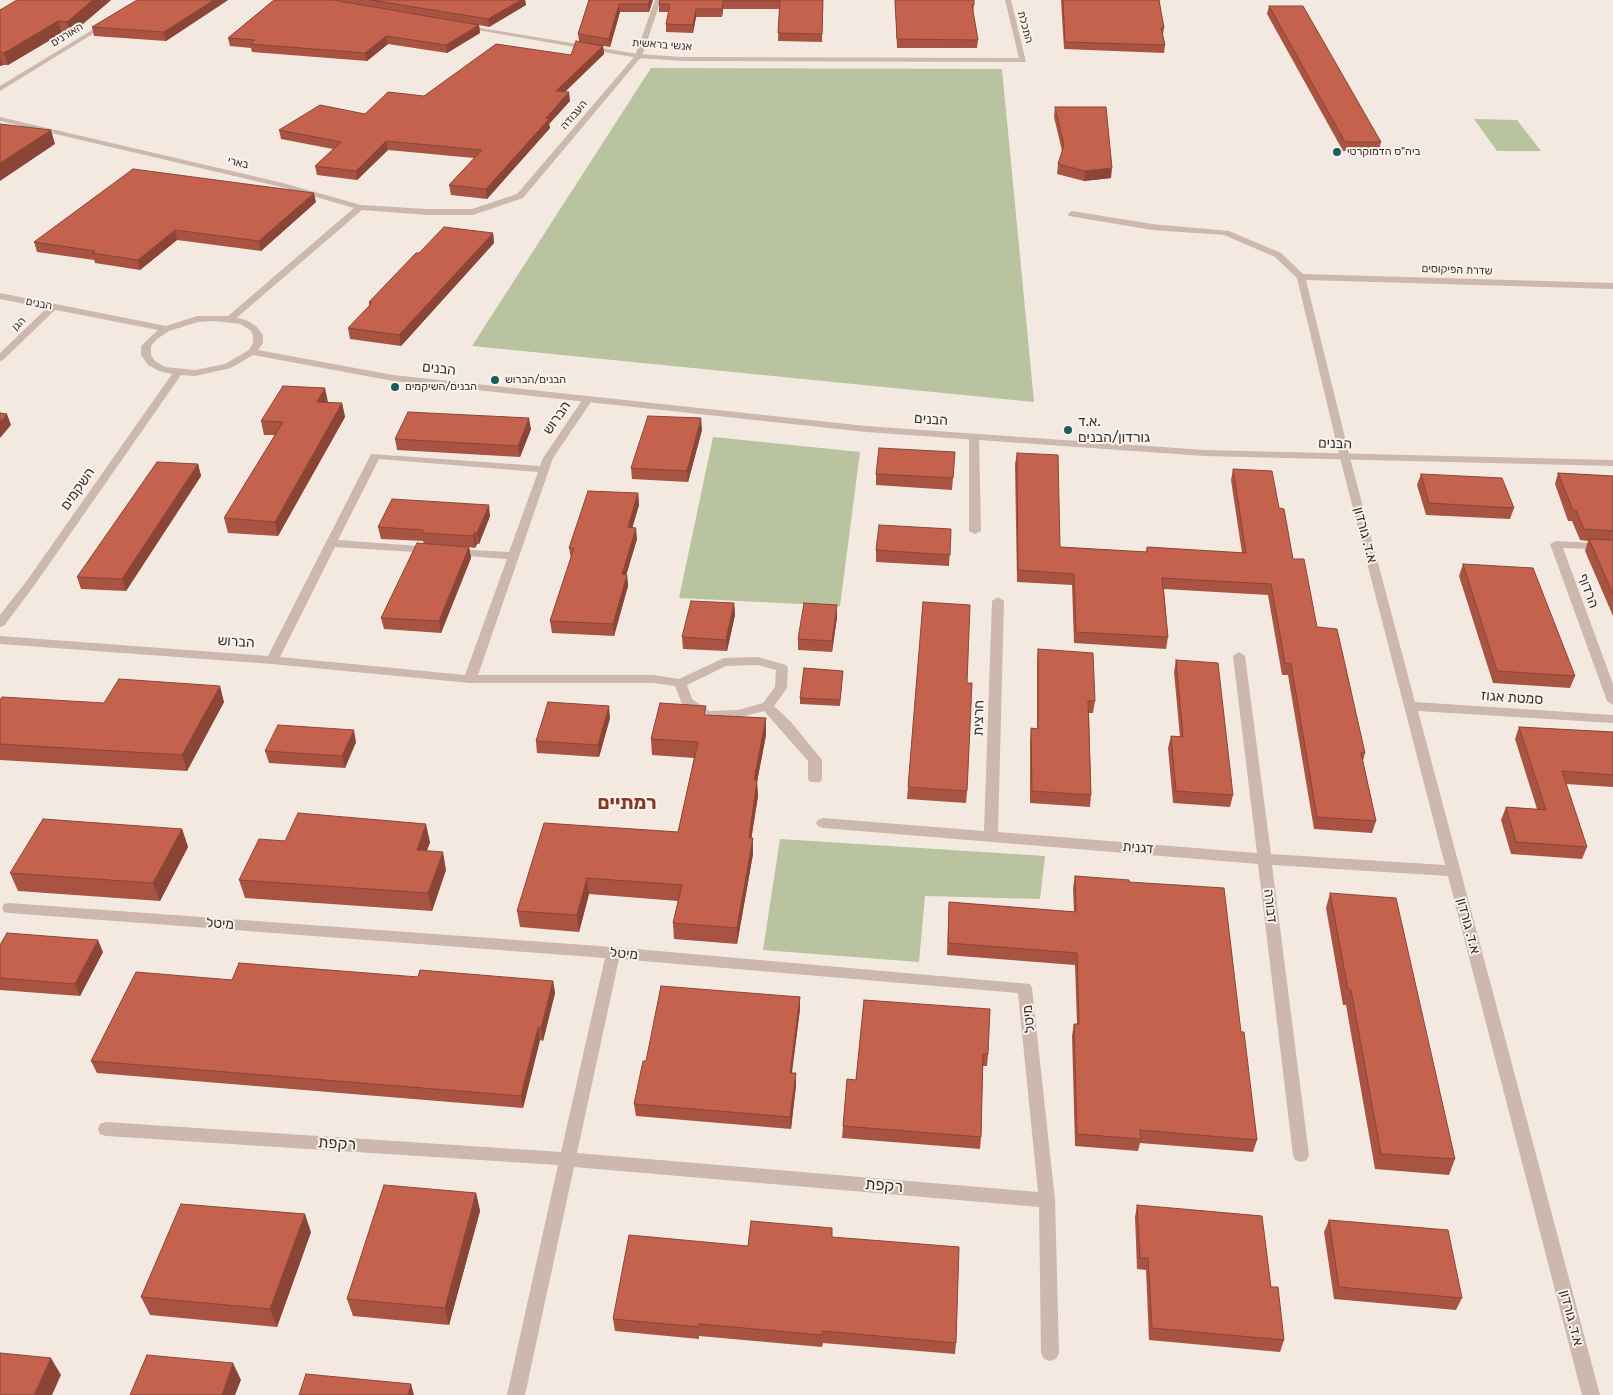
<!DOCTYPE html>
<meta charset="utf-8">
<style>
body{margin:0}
canvas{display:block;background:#f3e9e0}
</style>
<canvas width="1613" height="1395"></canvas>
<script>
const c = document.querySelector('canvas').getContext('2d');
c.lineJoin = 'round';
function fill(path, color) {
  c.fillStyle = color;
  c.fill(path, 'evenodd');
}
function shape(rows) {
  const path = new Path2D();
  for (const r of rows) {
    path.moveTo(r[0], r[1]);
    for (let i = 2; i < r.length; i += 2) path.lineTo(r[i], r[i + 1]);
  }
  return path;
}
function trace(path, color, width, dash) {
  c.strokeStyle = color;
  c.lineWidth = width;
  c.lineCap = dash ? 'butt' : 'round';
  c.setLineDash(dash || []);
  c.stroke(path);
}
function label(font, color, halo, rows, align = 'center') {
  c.font = font + ' Rubik,Heebo,sans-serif';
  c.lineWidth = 4;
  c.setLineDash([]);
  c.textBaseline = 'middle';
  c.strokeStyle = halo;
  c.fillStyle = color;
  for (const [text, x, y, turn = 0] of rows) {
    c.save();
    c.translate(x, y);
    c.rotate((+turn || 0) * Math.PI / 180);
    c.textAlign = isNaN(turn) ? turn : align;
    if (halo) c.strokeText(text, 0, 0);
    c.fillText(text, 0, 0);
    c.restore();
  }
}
const green = shape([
 [651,68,1002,69,1034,402,472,346],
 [1474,119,1517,120,1541,151,1497,151],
 [713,437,860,452,840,606,679,598],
 [780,839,1045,856,1040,899,925,896,919,962,763,950]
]);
const service = shape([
 [1072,211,1152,224,1229,231,1281,253,1303,274,1613,283,1613,289,1306,280,1350,458,1345,461,1340,458,1297,278,1275,257,1224,235,1152,230,1069,216,1068,214,1072,211],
 [974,434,979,437,981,531,975,534,969,531,969,437,974,434]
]);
const minor = shape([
 [655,0,661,0,642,56,523,198,473,215,427,215,362,210,233,321,230,322,225,319,227,317,354,208,281,187,0,121,0,117,283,183,361,205,427,209,472,209,517,194,635,56,655,0],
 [53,304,58,307,56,309,3,360,0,361,0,353,50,305,53,304],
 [588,396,593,399,553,458,478,675,654,675,679,679,724,658,758,657,786,665,788,668,787,688,774,706,791,722,822,760,822,779,820,782,810,782,808,779,808,761,764,711,738,718,702,718,682,704,675,686,654,683,470,683,272,664,0,644,0,636,268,656,371,454,540,466,543,458,583,399,588,396],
 [379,459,538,472,509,552,453,549,447,552,453,555,507,559,465,675,280,657,335,547,431,553,437,550,431,547,338,540,379,459],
 [758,665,776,670,775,687,763,703,738,710,709,711,692,699,687,685,726,666,758,665],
 [1345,455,1350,458,1415,702,1613,715,1613,723,1418,711,1600,1395,1582,1395,1448,876,1272,865,1309,1155,1307,1160,1301,1162,1295,1160,1293,1155,1258,864,823,828,818,826,816,823,818,820,823,818,984,831,992,601,998,597,1004,601,998,832,1257,853,1233,656,1239,652,1245,656,1271,854,1445,865,1340,458,1345,455],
 [1556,541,1613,544,1613,550,1563,548,1613,684,1613,705,1607,701,1550,544,1556,541],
 [9,903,613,947,1030,984,1032,988,1055,1200,1059,1353,1056,1359,1050,1361,1044,1359,1041,1353,1039,1207,574,1167,525,1395,507,1395,558,1165,106,1136,100,1134,98,1129,100,1124,106,1122,561,1152,605,958,9,913,4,912,2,908,4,904,9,903],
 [619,959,1018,993,1038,1192,577,1153,619,959]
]);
const tertiary = shape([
 [1005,0,1011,0,1026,62,683,61,638,58,460,27,463,25,638,54,683,57,1019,58,1005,0],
 [107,21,110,23,109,24,0,91,0,86,107,21],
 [0,293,166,326,197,316,230,316,246,320,256,326,263,335,263,343,258,350,393,375,866,426,1204,450,1613,460,1613,466,1204,456,866,432,393,381,253,355,231,368,195,376,181,375,36,583,4,626,0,627,0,615,28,579,172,374,159,371,148,365,141,355,141,346,158,330,0,299,0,293],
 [214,321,240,324,250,330,253,335,253,343,249,350,225,364,195,370,165,367,155,361,151,355,151,346,157,339,169,331,198,322,214,321]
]);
const wall = shape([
 [111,0,71,34,62,33,8,65,3,65,0,66,0,10],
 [228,0,166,41,94,36,92,27],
 [274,0,525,0,526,5,489,27,479,25,480,33,447,53,388,44,367,61,252,52,251,48,230,46,228,38],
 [589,0,653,0,649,12,620,12,610,47,603,46,604,54,565,92,570,101,549,124,550,128,487,199,451,195,449,185,474,158,388,150,357,180,317,175,315,166,333,149,281,139,279,130,365,114,424,96,571,55,579,41,578,34],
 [660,0,823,0,822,42,778,41,779,9,723,9,722,17,696,17,693,33,666,32,666,24,669,12,659,12,659,4],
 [895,0,974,0,974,5,973,13,978,40,977,48,897,48],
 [1061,0,1159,0,1164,28,1163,35,1165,45,1164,53,1064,49],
 [1269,6,1381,142,1379,151,1343,151,1267,14],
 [1055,107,1111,178,1084,181,1057,174,1058,164,1062,151,1054,117],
 [316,202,261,251,177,240,140,270,95,263,94,260,37,252,34,242],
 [493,233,494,243,401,346,350,339,348,328,369,306,369,302],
 [328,402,328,403,342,403,345,417,278,536,228,533,224,518,275,435,264,435,261,421],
 [531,429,520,457,397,450,395,439],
 [702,430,688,482,632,479,631,468],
 [955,452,952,490,876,485,876,474],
 [1017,453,1060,547,1146,552,1147,547,1242,553,1231,480,1233,469,1279,508,1293,559,1317,627,1365,753,1363,761,1376,821,1372,833,1314,829,1288,675,1282,675,1268,595,1164,589,1168,637,1166,649,1074,643,1072,585,1017,582,1015,464],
 [198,464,201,476,126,591,81,589,77,577],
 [1558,473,1613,476,1613,616,1585,551,1588,541,1580,540,1572,521,1568,521,1555,484],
 [1421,474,1514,508,1510,519,1426,515,1417,485],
 [638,493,639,505,632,528,637,539,626,575,627,575,628,586,614,636,552,633,550,621,571,559,569,548],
 [490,516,479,544,477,544,475,548,469,547,471,558,441,633,384,629,381,618,424,544,423,541,381,539,378,527],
 [951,529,949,566,876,562,876,550],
 [1463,564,1575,676,1570,688,1493,683,1459,576],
 [734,603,735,615,727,651,683,649,682,637],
 [837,617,832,652,798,650,798,639],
 [1038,649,1095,701,1093,713,1089,713,1091,795,1090,807,1030,803,1030,740,1031,728,1037,729,1037,661],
 [1176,660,1233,795,1230,807,1173,803,1168,748,1171,736,1180,737,1174,672],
 [843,671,840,706,800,704,800,698],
 [0,700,104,703,224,702,187,771,0,760],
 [706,715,766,718,766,735,757,782,758,796,751,838,753,854,737,944,674,939,673,923,678,901,589,894,579,932,520,927,517,911,678,832,694,758,652,755,651,739],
 [610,718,599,757,537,753,536,741],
 [1519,727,1613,732,1613,787,1566,784,1587,847,1582,859,1511,854,1501,820,1506,807,1537,809,1515,739],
 [356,742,345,768,269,763,265,751],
 [908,787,967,791,966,803,907,799],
 [182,829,188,847,160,901,18,891,10,873],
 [285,841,430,842,427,851,446,870,432,911,245,898,239,880],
 [1075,876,1129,882,1241,1032,1257,1140,1253,1152,1140,1143,1138,1151,1075,1146,1072,1036,1074,1024,1077,1024,1075,965,947,955,949,902,1074,912,1073,888],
 [1330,893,1455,1159,1449,1175,1375,1169,1346,1005,1343,1005,1326,908],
 [0,945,103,952,80,996,0,990],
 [418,977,553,981,555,993,543,1041,540,1040,523,1108,97,1073,91,1061,232,980],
 [800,997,800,1009,792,1073,796,1073,796,1085,791,1129,636,1116,634,1104,646,1061],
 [864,1000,988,1054,987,1066,983,1066,981,1137,980,1149,842,1138,843,1126,856,1080],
 [476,1193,480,1211,449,1325,353,1316,347,1299],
 [1137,1205,1271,1287,1284,1340,1280,1352,1149,1340,1146,1270,1137,1269,1135,1217],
 [1329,1220,1462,1298,1456,1310,1334,1299,1324,1232],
 [832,1228,832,1237,956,1343,955,1354,823,1343,822,1347,699,1336,699,1339,615,1331,613,1319,748,1246],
 [311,1232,277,1327,150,1315,141,1297]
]);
const shadedWall = shape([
 [93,0,111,0,71,34,67,22],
 [214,0,228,0,166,41,164,32],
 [521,0,525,0,526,5,489,27,488,19],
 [650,0,653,0,649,12,648,4],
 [723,1,723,9,722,17,722,9],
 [619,4,620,12,610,47,609,39],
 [696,9,696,17,693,33,693,25],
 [58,21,62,33,8,65,4,53],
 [479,25,480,33,447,53,446,45],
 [386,36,388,44,367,61,365,53],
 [603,46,604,54,557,99,556,91],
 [0,56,3,65,0,66],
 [569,92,570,101,549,124,550,128,487,199,486,189],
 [51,130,55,144,0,181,0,163],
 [386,141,388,150,357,180,356,171],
 [1112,168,1111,178,1084,181,1085,171],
 [314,193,316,202,261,251,259,241],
 [175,230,177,240,140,270,138,260],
 [493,233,494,243,401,346,399,335],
 [325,388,328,402,320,416,317,402],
 [342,403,345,417,278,536,275,522],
 [7,414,11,425,0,438,0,422],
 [529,418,531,429,520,457,518,446],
 [701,418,702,430,688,482,687,471],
 [198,464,201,476,126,591,122,579],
 [638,493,639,505,629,539,628,527],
 [489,505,490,516,479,544,477,533],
 [636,528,637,539,623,586,622,574],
 [475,532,477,544,475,548,473,536],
 [469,547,471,558,441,633,439,621],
 [627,575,628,586,614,636,613,624],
 [734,603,735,615,727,651,726,640],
 [837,605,837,617,832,652,832,641],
 [220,686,224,702,187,771,182,755],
 [609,706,610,718,599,757,598,745],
 [766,718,766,735,757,782,758,796,749,854,749,838,754,780],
 [354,730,356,742,345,768,342,756],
 [426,824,430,842,420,868,417,850],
 [182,829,188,847,160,901,153,883],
 [753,838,753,854,737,944,737,928],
 [443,852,446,870,432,911,428,893],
 [587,878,589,894,579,932,577,915],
 [98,940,103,952,80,996,75,984],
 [553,981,555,993,543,1041,541,1028],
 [800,997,800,1009,790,1085,790,1073],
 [538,1028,540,1040,523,1108,521,1096],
 [796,1073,796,1085,791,1129,790,1117],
 [476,1193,480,1211,449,1325,445,1308],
 [305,1214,311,1232,277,1327,270,1309],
 [51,1358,61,1375,52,1395,34,1395],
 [233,1363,241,1380,235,1395,222,1395],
 [411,1384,414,1395,408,1395]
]);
const building = shape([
 [17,0,93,0,67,22,58,21,4,53,0,52,0,10,17,0],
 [137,0,214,0,164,32,92,27,137,0],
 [274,0,333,0,479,25,446,45,386,36,365,53,250,44,255,40,228,38,274,0],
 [371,0,521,0,488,19,371,0],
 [589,0,650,0,648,4,619,4,609,39,578,34,589,0],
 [660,0,823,0,822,34,778,33,780,1,723,1,722,9,696,9,693,25,666,24,670,4,659,4,660,0],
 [895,0,974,0,974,5,972,5,978,40,897,39,895,0],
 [1063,0,1159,0,1164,28,1161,28,1165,45,1065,42,1063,0],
 [1269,6,1303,6,1381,142,1345,142,1269,6],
 [576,41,603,46,556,91,569,92,546,118,549,119,486,189,449,185,482,150,386,141,356,171,315,166,341,142,279,130,320,105,365,114,388,92,424,96,496,44,571,55,576,41],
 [1055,107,1106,107,1112,168,1085,171,1058,164,1064,145,1055,107],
 [0,124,51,130,0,163,0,124],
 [133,169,314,193,259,241,175,230,138,260,92,253,95,251,34,242,133,169],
 [444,227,493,233,399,335,348,328,372,303,369,302,416,253,419,253,444,227],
 [283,386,325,388,317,402,342,403,275,522,224,518,283,422,261,421,283,386],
 [408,412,529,418,518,446,395,439,408,412],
 [0,413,7,414,0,422,0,413],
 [648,416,701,418,687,471,631,468,648,416],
 [879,448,955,452,953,478,876,474,879,448],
 [1017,453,1058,455,1060,547,1147,552,1147,547,1246,553,1233,469,1272,471,1279,508,1284,509,1293,559,1304,559,1317,627,1337,629,1365,753,1361,753,1376,821,1317,817,1291,664,1285,663,1271,584,1162,578,1168,637,1076,632,1074,574,1018,570,1017,453],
 [157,462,198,464,122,579,77,577,157,462],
 [1558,473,1613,476,1613,531,1584,529,1576,510,1573,510,1558,473],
 [1421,474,1502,478,1514,508,1429,503,1421,474],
 [588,491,638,493,628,527,636,528,622,574,627,575,613,624,550,621,574,548,569,548,588,491],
 [392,499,489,505,477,533,475,532,473,536,422,533,423,530,378,527,392,499],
 [879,525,951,529,950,555,876,550,879,525],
 [1589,539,1613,540,1613,594,1589,539],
 [417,543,469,547,439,621,381,618,417,543],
 [1463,564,1533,568,1575,676,1497,671,1463,564],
 [691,601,734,603,726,640,682,637,691,601],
 [923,602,970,605,967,683,972,683,967,791,908,787,923,602],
 [804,603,837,605,832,641,798,639,804,603],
 [1038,649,1093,653,1095,701,1088,701,1091,795,1032,791,1031,728,1038,729,1038,649],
 [1176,660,1218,663,1233,795,1176,791,1171,736,1183,737,1176,660],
 [804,668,843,671,840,700,800,698,804,668],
 [119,679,220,686,182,755,0,744,0,700,2,697,104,703,119,679],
 [548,702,609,706,598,745,536,741,548,702],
 [660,703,706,706,704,715,766,718,754,780,757,780,749,838,753,838,737,928,673,923,682,885,587,878,577,915,517,911,544,823,678,832,698,742,651,739,660,703],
 [278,725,354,730,342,756,265,751,278,725],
 [1519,727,1613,732,1613,775,1562,771,1587,847,1516,842,1506,807,1546,810,1519,727],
 [298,813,426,824,417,850,443,852,428,893,239,880,259,839,285,841,298,813],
 [43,819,182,829,153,883,10,873,43,819],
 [1075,876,1129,880,1129,882,1224,888,1241,1032,1244,1032,1257,1140,1140,1130,1141,1139,1077,1134,1074,1024,1079,1024,1077,953,948,943,949,902,1076,912,1075,876],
 [1330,893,1396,898,1455,1159,1381,1154,1351,990,1348,989,1330,893],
 [7,933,98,940,75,984,0,978,0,945,7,933],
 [239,963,418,977,420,970,553,981,541,1028,538,1028,521,1096,91,1061,136,972,232,980,239,963],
 [661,986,800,997,790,1073,796,1073,790,1117,634,1104,643,1061,646,1061,661,986],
 [864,1000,990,1009,988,1054,983,1054,981,1137,843,1126,847,1079,856,1080,864,1000],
 [384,1185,476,1193,445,1308,347,1299,384,1185],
 [181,1204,305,1214,270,1309,141,1297,181,1204],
 [1137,1205,1262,1216,1271,1287,1278,1287,1284,1340,1152,1328,1148,1258,1140,1258,1137,1205],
 [1329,1220,1448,1230,1462,1298,1339,1287,1329,1220],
 [751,1221,832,1228,832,1237,959,1247,956,1343,823,1331,822,1335,699,1324,698,1327,613,1319,629,1235,748,1246,751,1221],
 [0,1353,51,1358,34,1395,0,1395,0,1353],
 [147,1355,233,1363,222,1395,130,1395,147,1355],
 [306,1374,411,1384,408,1395,299,1395,306,1374]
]);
const markers = [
 [1337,152,5,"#205b5b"],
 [495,380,5,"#205b5b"],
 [395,387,5,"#205b5b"],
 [1068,430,5,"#205b5b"]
];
const farStreetnames = [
 ["התכלת",1025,27,75],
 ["האורנים",67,35,-31],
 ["אנשי בראשית",662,45,4],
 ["העבודה",574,115,-50],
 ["בארי",238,163,13],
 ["שדרת הפיקוסים",1457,270,2],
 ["הבנים",39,304,11],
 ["הגן",19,324,-44]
];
const farPoinames = [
 ["ביה\"ס הדמוקרטי",1347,152],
 ["הבנים/הברוש",505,380],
 ["הבנים/השיקמים",405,387]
];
const streetNames = [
 ["הבנים",439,369,6],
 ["הברוש",557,418,-55],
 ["הבנים",931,420,4],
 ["הבנים",1335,444,2],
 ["השקמים",78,489,-55],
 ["א.ד. גורדון",1365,535,75],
 ["הרדוף",1588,591,70],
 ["הברוש",236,642,4],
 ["סמטת אגוז",1512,698,4],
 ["חרצית",979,718,-88],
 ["דגנית",1138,848,5],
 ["דבורה",1270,906,83],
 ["מיטל",220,924,4],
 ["א.ד. גורדון",1468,926,75],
 ["מיטל",624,954,5],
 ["מיטל",1029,1019,-96],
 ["א.ד. גורדון",1571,1318,75]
];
const poiNames = [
 ["א.ד.",1078,422],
 ["גורדון/הבנים",1078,438]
];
const nearStreetnames = [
 ["רקפת",337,1144,4],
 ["רקפת",884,1186,5]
];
const districtNames = [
 ["רמתיים",627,804]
];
fill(green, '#b9c3a0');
fill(service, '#ccb8ac');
fill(minor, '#ccb8ac');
fill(tertiary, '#ccb8ac');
fill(wall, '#a95442');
fill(shadedWall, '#8a4536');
fill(building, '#c5624d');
trace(building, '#8a4536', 1);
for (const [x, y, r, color] of markers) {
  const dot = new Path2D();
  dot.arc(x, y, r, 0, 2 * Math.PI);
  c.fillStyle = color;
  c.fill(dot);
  trace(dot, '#faf3ed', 2);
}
label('11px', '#3a2e2b', '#faf3ed', farStreetnames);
label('11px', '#3a2e2b', '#faf3ed', farPoinames, 'left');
label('14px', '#3a2e2b', '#faf3ed', streetNames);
label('14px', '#3a2e2b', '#faf3ed', poiNames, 'left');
label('16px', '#3a2e2b', '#faf3ed', nearStreetnames);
label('bold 19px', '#883524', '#faf3ed', districtNames);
</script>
